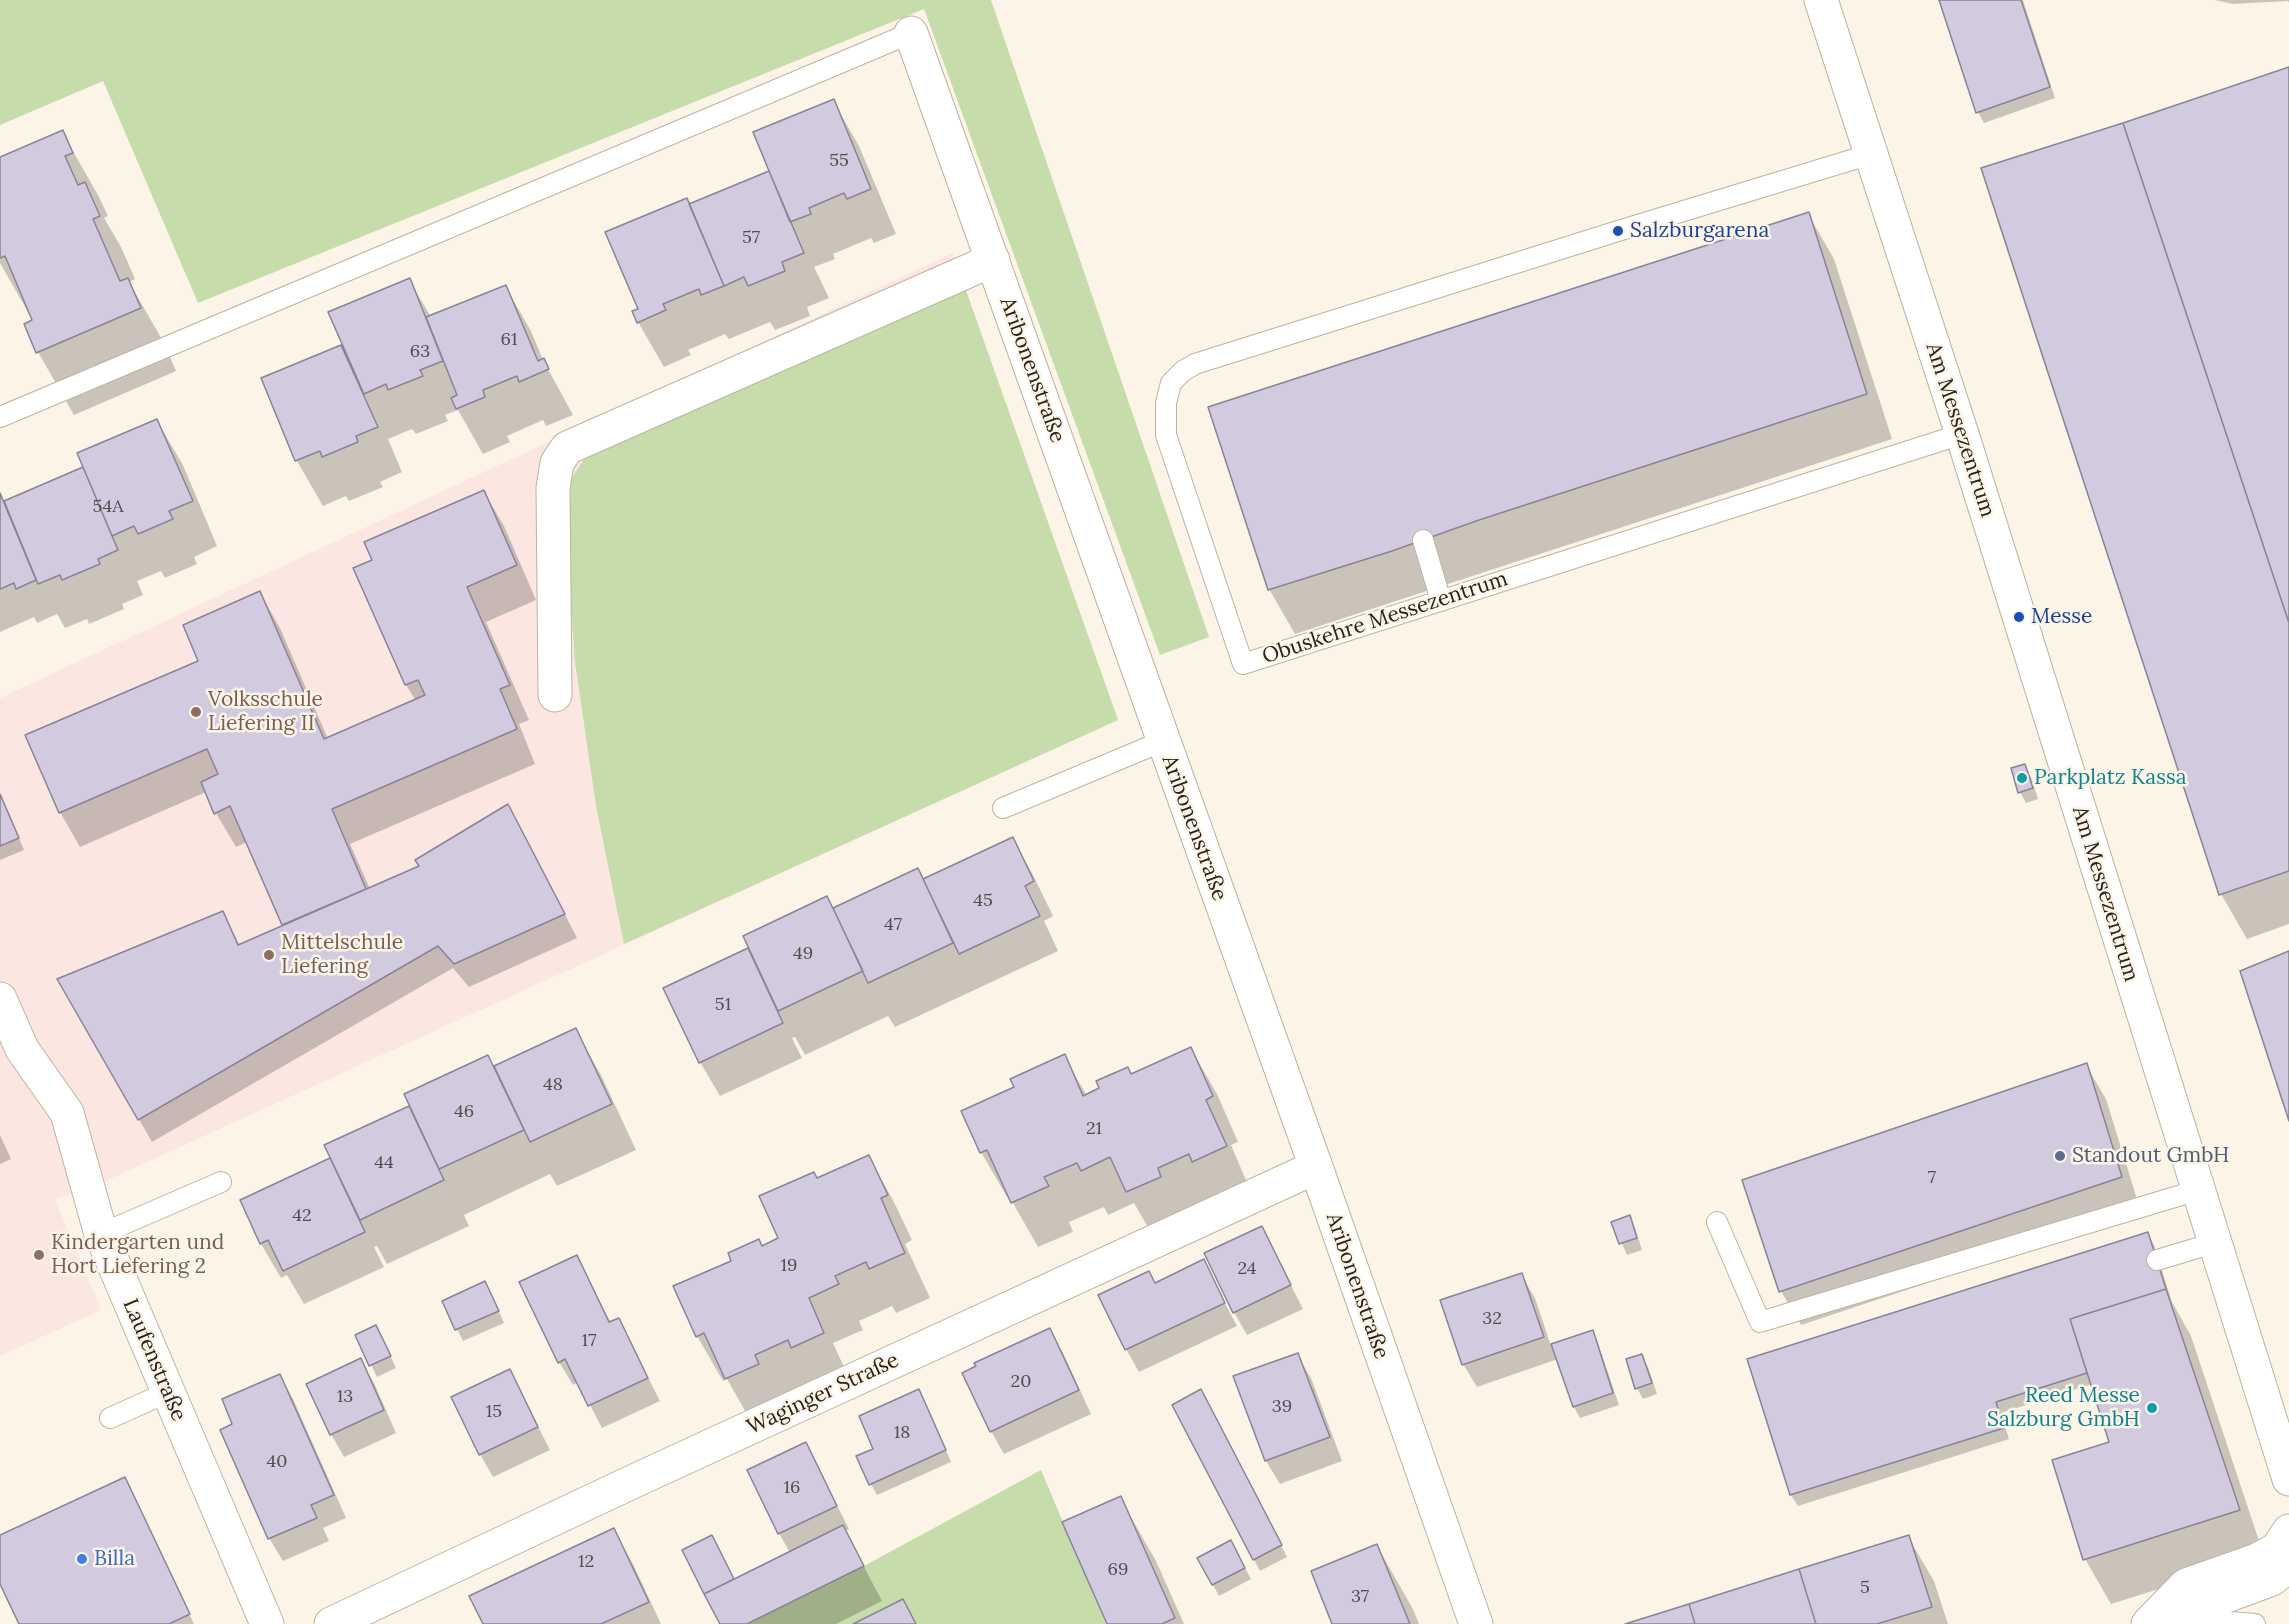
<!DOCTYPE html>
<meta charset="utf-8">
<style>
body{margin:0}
canvas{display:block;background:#fdf4e8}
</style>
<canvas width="2289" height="1624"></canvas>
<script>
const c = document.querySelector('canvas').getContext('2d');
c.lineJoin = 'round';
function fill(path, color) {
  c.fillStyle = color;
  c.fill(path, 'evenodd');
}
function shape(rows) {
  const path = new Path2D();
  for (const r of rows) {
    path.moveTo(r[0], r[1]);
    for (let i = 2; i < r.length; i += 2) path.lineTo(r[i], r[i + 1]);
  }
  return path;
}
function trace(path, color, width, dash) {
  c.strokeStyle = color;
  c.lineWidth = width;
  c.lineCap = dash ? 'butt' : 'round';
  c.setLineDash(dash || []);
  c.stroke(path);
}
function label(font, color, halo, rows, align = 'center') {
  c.font = font + ' Lora,serif';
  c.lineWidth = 5;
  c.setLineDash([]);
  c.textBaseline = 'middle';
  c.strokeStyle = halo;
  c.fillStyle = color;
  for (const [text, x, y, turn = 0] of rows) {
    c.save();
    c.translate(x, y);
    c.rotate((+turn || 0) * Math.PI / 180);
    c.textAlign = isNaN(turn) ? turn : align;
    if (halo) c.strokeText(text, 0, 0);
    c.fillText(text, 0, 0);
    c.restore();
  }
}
const education = shape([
 [953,253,1118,720,103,1182,55,1199,101,1310,0,1356,0,698]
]);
const green = shape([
 [0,0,991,0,1209,637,1160,655,924,9,198,303,103,81,0,125],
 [964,285,1118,720,624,944,596,806,575,662,567,556,571,479,587,455],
 [1041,1470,1106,1624,747,1624,864,1566]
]);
const shadow = shape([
 [1941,0,2023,0,2055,98,1984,123,1978,112],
 [2215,0,2289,0,2289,3,2288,1,2233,4],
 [2289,70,2289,924,2247,939,2221,894],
 [833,101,859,146,896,234,874,243,871,238,833,254,835,259,814,267,829,298,807,307,810,316,775,330,770,322,729,339,725,334,688,350,691,355,664,367,638,322,640,310,689,205,771,172],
 [62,132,98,195,108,216,104,218,121,247,135,279,129,282,164,343,176,371,74,415,38,352,33,321,0,263,0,159],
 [1808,214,1834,259,1892,439,1295,634,1269,589],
 [409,280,431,317,505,286,531,331,543,360,573,415,546,426,543,420,507,436,510,442,483,454,458,410,445,415,448,421,416,434,412,429,388,439,402,472,380,482,383,487,349,501,346,496,323,506,297,461,263,379,343,346],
 [157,421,183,465,217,546,194,557,197,564,165,578,161,571,137,581,143,595,122,604,124,609,89,624,87,619,65,628,57,614,37,623,34,617,0,632,0,496,4,502,85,468],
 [484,492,504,526,536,600,486,622,529,720,519,724,535,764,350,844,370,889,521,829,577,938,469,987,453,968,152,1142,59,980,223,913,240,946,284,926,247,842,236,847,216,813,206,792,80,847,60,812,260,593,280,628,328,739,416,701,406,685,355,569,374,561],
 [2024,765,2031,777,2038,799,2026,803,2020,792],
 [0,793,24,850,0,860],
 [1012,839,1032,873,1053,916,1044,921,1058,951,895,1027,888,1016,805,1055,795,1037,792,1038,802,1058,720,1096,700,1062,752,957,833,909,917,870,923,881],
 [575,1030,601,1075,636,1150,557,1186,550,1174,464,1215,469,1226,387,1264,377,1246,374,1247,384,1267,304,1304,287,1275,281,1278,261,1244,242,1201,335,1170,337,1168,326,1146],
 [1191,1049,1217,1094,1238,1142,1231,1145,1251,1192,1153,1236,1134,1203,1108,1215,1104,1207,1069,1222,1073,1232,1038,1247,1009,1196,1007,1197,981,1152,1016,1088,1064,1056,1087,1096],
 [2086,1065,2106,1099,2141,1212,1801,1325,1781,1291],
 [0,1135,11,1159,0,1164],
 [869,1157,894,1202,912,1240,905,1244,930,1298,896,1313,892,1306,859,1321,863,1330,833,1343,849,1378,752,1423,727,1379,723,1381,697,1336,762,1247,780,1239,817,1179],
 [1629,1217,1635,1228,1642,1250,1627,1255,1613,1223],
 [1262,1228,1303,1309,1247,1335,1234,1312],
 [2147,1234,2154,1245,2172,1302,2191,1336,2264,1556,2111,1604,2085,1559,2111,1443,2092,1384,2001,1413,2009,1439,1798,1506,1791,1495,1748,1360],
 [577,1257,611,1323,619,1320,660,1401,602,1428,578,1382,573,1385,559,1362,521,1283],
 [1203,1261,1237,1326,1139,1372,1126,1349,1156,1284],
 [1521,1275,1535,1298,1551,1346,1592,1332,1598,1343,1619,1405,1580,1418,1574,1407,1558,1359,1477,1387,1463,1364],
 [491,1294,504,1323,463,1341,444,1302],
 [1050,1330,1063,1353,1091,1414,1004,1454,991,1431],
 [357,1336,382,1338,396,1368,377,1377],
 [1297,1355,1311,1378,1342,1461,1280,1484,1266,1461],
 [1641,1356,1648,1367,1657,1394,1643,1399,1637,1388],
 [360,1360,374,1383,396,1433,344,1457,331,1434],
 [510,1371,550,1450,493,1477,480,1454],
 [280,1376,293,1399,346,1518,323,1528,329,1541,283,1561,269,1538,234,1425],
 [925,1402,951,1462,877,1495,871,1484,875,1449],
 [1207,1402,1287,1557,1260,1571,1174,1405],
 [806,1444,849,1529,845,1531,882,1601,836,1624,722,1624,684,1551,718,1548,734,1581,790,1553,779,1533],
 [125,1479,194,1624,21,1624,2,1584,0,1585,0,1536],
 [1120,1498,1156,1561,1184,1624,1109,1624],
 [614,1530,633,1564,661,1624,484,1624],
 [1908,1537,1934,1581,1948,1624,1630,1624],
 [1377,1546,1413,1609,1419,1624,1334,1624],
 [1237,1553,1251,1579,1219,1596,1199,1559]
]);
const building = shape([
 [1939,0,2021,0,2050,87,1976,113,1939,0],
 [2289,67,2289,623,2123,123,2289,67],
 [834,99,871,189,847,199,844,193,809,208,811,214,790,222,753,132,834,99],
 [2123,123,2289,623,2289,871,2219,895,1981,168,2123,123],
 [63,130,73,153,65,156,78,185,85,182,100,216,93,219,120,281,128,278,141,308,36,353,24,324,32,320,5,256,0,258,0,157,63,130],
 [769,171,804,253,782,262,785,271,748,286,744,277,724,286,689,204,769,171],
 [687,198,724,286,701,295,699,289,663,304,666,310,637,323,632,311,638,309,605,232,687,198],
 [1809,212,1867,394,1479,520,1392,551,1268,590,1208,407,1809,212],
 [410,278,443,361,420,370,423,376,388,390,386,384,364,394,328,312,410,278],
 [506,285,538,361,544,358,549,369,519,382,517,376,483,390,485,397,456,409,451,398,457,395,426,317,506,285],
 [341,345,378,427,356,436,358,442,322,457,320,451,295,461,261,378,341,345],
 [157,419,193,501,169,511,173,519,138,534,134,526,112,536,77,453,157,419],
 [83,467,118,550,98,559,100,564,62,580,60,575,38,584,4,501,83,467],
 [484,490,517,565,467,587,510,685,500,689,517,729,332,809,366,889,282,925,230,806,214,814,201,782,218,774,207,749,59,813,25,735,198,661,183,625,260,591,324,739,425,695,418,680,405,685,353,568,372,560,364,542,484,490],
 [0,493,36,580,16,589,14,583,0,589,0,493],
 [2025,764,2033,788,2018,793,2011,768,2025,764],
 [0,794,19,838,0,846,0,794],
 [508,804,565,914,454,964,438,946,138,1120,57,979,223,911,238,945,419,866,415,860,508,804],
 [1013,837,1034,881,1025,886,1040,916,959,954,923,879,1013,837],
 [918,868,953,943,868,983,833,908,918,868],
 [827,896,863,971,778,1011,743,936,827,896],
 [748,948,783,1023,699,1063,663,988,748,948],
 [2289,951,2289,1121,2240,971,2289,951],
 [576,1028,612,1104,530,1142,494,1066,576,1028],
 [1191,1047,1213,1096,1206,1100,1227,1146,1192,1162,1189,1154,1158,1168,1161,1177,1126,1192,1110,1157,1081,1171,1077,1163,1044,1177,1049,1186,1011,1203,987,1150,980,1153,961,1111,1014,1087,1010,1079,1065,1054,1083,1096,1099,1088,1096,1081,1128,1067,1131,1074,1191,1047],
 [488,1055,524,1130,439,1169,404,1094,488,1055],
 [2087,1063,2122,1177,1779,1292,1742,1180,2087,1063],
 [409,1106,444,1180,360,1220,324,1145,409,1106],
 [869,1155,888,1195,881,1198,905,1253,869,1269,866,1262,835,1276,839,1284,809,1298,824,1333,791,1348,788,1340,755,1355,759,1364,725,1379,704,1333,696,1337,673,1286,731,1261,728,1253,759,1239,762,1246,778,1238,759,1196,814,1172,817,1178,869,1155],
 [330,1158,365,1232,283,1271,268,1240,260,1244,240,1200,330,1158],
 [1630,1215,1637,1238,1619,1244,1611,1222,1630,1215],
 [1262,1226,1291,1285,1233,1313,1204,1253,1262,1226],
 [2148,1232,2166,1289,2070,1319,2087,1373,1996,1402,2004,1428,1790,1495,1747,1359,2148,1232],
 [577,1255,609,1322,619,1318,648,1378,588,1406,565,1359,558,1363,519,1282,577,1255],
 [1204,1259,1225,1303,1125,1350,1098,1295,1149,1271,1155,1283,1204,1259],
 [1522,1273,1544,1337,1462,1365,1440,1300,1522,1273],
 [485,1281,499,1311,455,1330,442,1301,485,1281],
 [2166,1289,2240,1510,2083,1560,2052,1460,2109,1442,2070,1319,2166,1289],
 [376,1325,391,1356,369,1366,355,1335,376,1325],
 [1050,1328,1079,1390,990,1432,962,1373,976,1366,974,1363,1050,1328],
 [1593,1330,1613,1393,1573,1407,1551,1344,1593,1330],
 [1298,1353,1330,1437,1265,1461,1233,1376,1298,1353],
 [1642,1354,1652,1383,1635,1389,1626,1359,1642,1354],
 [361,1358,384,1410,330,1435,306,1384,361,1358],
 [510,1369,538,1427,479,1455,451,1397,510,1369],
 [280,1374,334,1495,311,1505,317,1518,268,1539,220,1430,232,1424,222,1399,280,1374],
 [919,1389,946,1450,869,1485,856,1456,873,1449,859,1416,919,1389],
 [1201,1389,1282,1545,1253,1560,1172,1405,1201,1389],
 [806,1442,837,1506,778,1534,747,1470,806,1442],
 [125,1477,190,1614,169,1624,19,1624,0,1584,0,1535,125,1477],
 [1121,1496,1175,1618,1162,1624,1107,1624,1062,1522,1121,1496],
 [843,1525,864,1566,747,1624,720,1624,704,1594,843,1525],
 [614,1528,649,1602,601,1624,483,1624,469,1596,614,1528],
 [712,1535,734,1579,704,1594,682,1550,712,1535],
 [1909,1535,1932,1607,1877,1624,1816,1624,1799,1569,1909,1535],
 [1231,1540,1245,1568,1212,1585,1197,1558,1231,1540],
 [1377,1544,1410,1624,1332,1624,1311,1571,1377,1544],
 [1799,1569,1816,1624,1695,1624,1689,1604,1799,1569],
 [903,1599,916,1624,853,1624,903,1599],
 [1689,1604,1695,1624,1625,1624,1689,1604]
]);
const service = shape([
 [1871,154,1618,231,1195,364,1183,371,1171,383,1166,403,1166,435,1243,664,1962,434],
 [0,417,911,33],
 [1423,540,1441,601],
 [1003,808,1163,741],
 [1717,1222,1760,1322,2198,1190],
 [101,1234,221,1182],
 [2157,1260,2214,1243],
 [110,1418,168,1392],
 [2179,1624,2216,1621,2255,1624]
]);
const minor = shape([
 [911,33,1316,1167,1476,1624],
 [555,695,553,488,557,463,567,448,993,260],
 [0,999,22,1049,67,1113,101,1234,267,1624],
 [331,1624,632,1482,1316,1167]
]);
const tertiary = shape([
 [1821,0,1962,434,2289,1479],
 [2154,1623,2272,1579,2288,1566,2289,1562],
 [2148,1624,2186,1585,2257,1560,2277,1549,2289,1531]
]);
const markers = [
 [1618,231,6,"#1a4fb4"],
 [2019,617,6,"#1a4fb4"],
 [196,712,6,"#8d6e63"],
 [2022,778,6,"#0f9aa8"],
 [269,955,6,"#8d6e63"],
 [2060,1156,6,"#5c6f8a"],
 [39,1255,6,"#8d6e63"],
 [2152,1408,6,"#0f9aa8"],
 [82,1559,6,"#3f7fe0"]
];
const numberNames = [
 ["55",839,161],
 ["57",751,238],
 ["61",509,340],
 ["63",420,352],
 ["54A",108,507],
 ["45",983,901],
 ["47",893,925],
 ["49",803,954],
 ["51",723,1005],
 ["48",553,1085],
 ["46",464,1112],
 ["21",1094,1129],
 ["44",384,1163],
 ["7",1932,1178],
 ["42",302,1216],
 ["19",789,1266],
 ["24",1247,1269],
 ["32",1492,1319],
 ["17",589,1341],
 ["20",1021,1382],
 ["13",345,1397],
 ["39",1282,1407],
 ["15",494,1412],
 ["18",902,1433],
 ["40",277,1462],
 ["16",792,1488],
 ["12",586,1562],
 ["69",1118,1570],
 ["5",1865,1588],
 ["37",1360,1597]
];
const transitNames = [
 ["Salzburgarena",1630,231],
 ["Messe",2031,617]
];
const streetNames = [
 ["Aribonenstraße",1032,370,70],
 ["Am Messezentrum",1960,430,72],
 ["Obuskehre Messezentrum",1385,618,-18],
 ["Aribonenstraße",1194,828,70],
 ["Am Messezentrum",2105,894,73],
 ["Aribonenstraße",1357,1286,71],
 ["Laufenstraße",154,1360,67],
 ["Waginger Straße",823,1394,-25]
];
const educationNames = [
 ["Volksschule",208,700],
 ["Liefering II",208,724],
 ["Mittelschule",281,943],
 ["Liefering",281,967],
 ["Kindergarten und",51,1243],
 ["Hort Liefering 2",51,1267]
];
const cultureNames = [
 ["Parkplatz Kassa",2034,778],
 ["Reed Messe",2140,1396,"right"],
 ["Salzburg GmbH",2140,1420,"right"]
];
const serviceNames = [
 ["Standout GmbH",2072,1156]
];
const shopNames = [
 ["Billa",94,1559]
];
fill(education, '#fbe6e2');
fill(green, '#c7dcab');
fill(shadow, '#0003');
fill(building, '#d2cbe0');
trace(building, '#898396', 1.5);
trace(service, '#bfb29f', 22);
trace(minor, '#bfb29f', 35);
trace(tertiary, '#bfb29f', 35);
trace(service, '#fff', 20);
trace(minor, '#fff', 33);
trace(tertiary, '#fff', 33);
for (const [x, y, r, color] of markers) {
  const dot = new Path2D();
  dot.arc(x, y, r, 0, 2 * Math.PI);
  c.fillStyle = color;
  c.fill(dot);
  trace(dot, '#fdf4e8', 2);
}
label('18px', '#524c4c', null, numberNames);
label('21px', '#164399', '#fdf4e8', transitNames, 'left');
label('21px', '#28221b', '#fdf4e8', streetNames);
label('21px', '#785e54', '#fdf4e8', educationNames, 'left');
label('21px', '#0d838f', '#fdf4e8', cultureNames, 'left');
label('21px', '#4e5e75', '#fdf4e8', serviceNames, 'left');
label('21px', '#366cbe', '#fdf4e8', shopNames, 'left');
</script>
